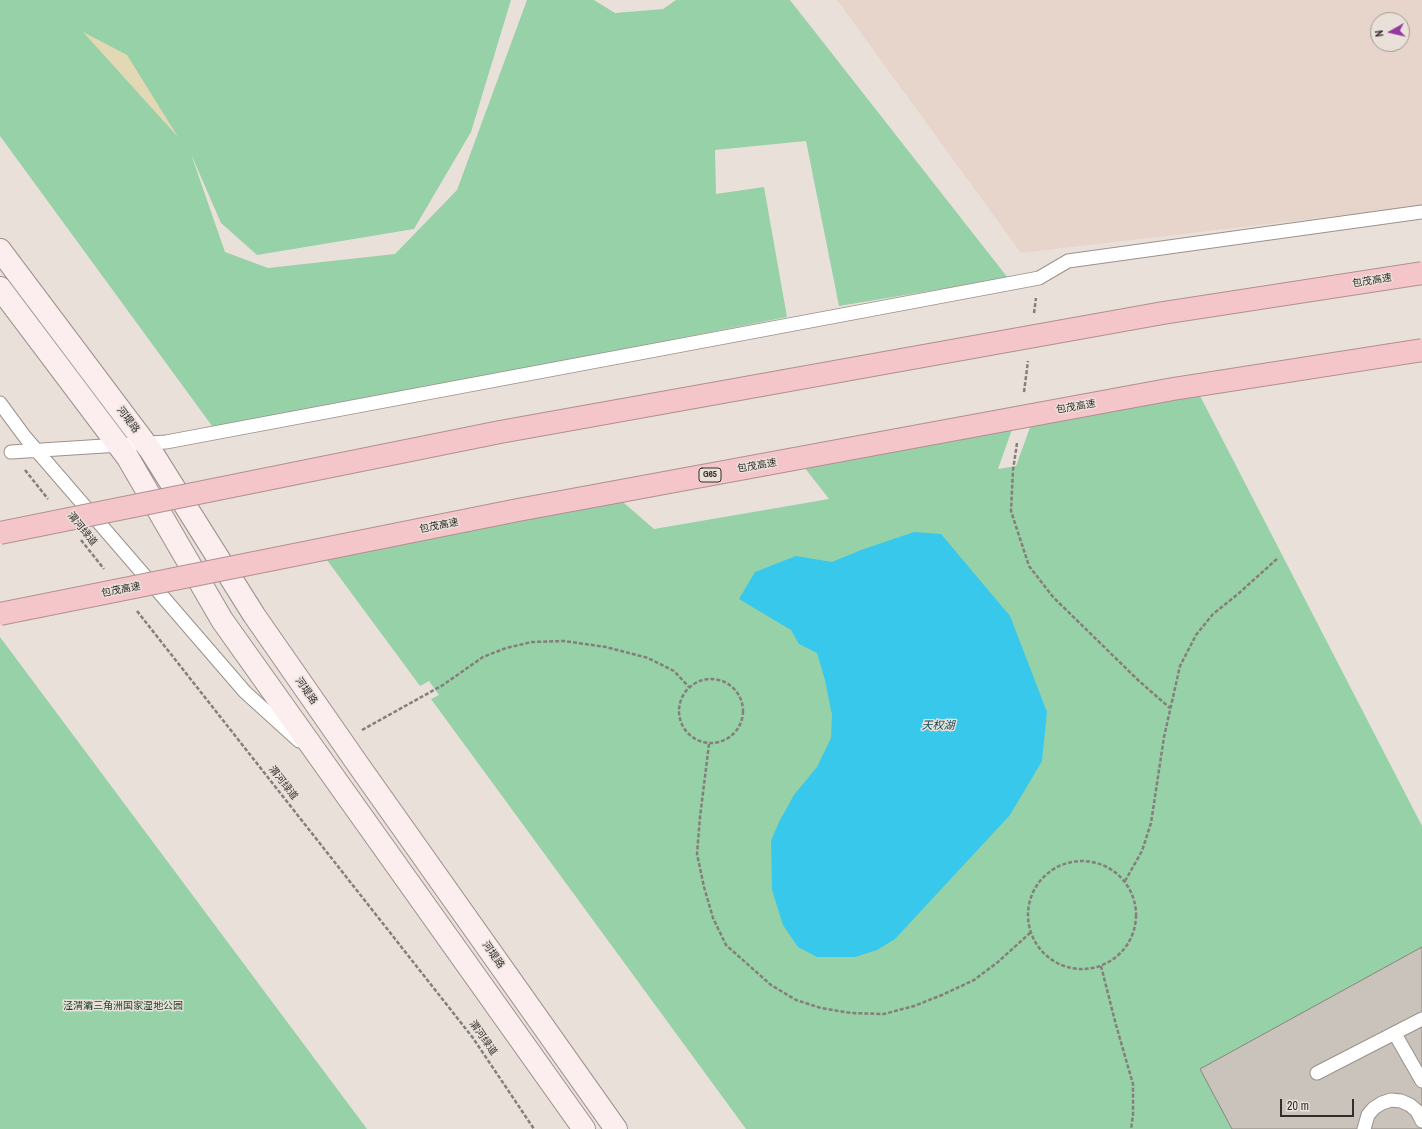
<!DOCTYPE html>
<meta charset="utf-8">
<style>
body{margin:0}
#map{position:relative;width:1422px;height:1129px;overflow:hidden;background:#eae0da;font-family:"Archivo Narrow",sans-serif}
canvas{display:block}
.north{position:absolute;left:1370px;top:12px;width:40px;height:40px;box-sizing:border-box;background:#eae0da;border:1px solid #a09994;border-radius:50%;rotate:262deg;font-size:11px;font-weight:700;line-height:16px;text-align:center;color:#322e2c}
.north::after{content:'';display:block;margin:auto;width:14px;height:18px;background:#9638a1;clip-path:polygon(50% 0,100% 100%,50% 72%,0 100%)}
.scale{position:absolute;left:1280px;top:1099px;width:74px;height:18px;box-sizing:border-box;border:2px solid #322e2c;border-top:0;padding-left:5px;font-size:12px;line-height:14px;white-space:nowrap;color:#322e2c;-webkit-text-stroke:3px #eae0da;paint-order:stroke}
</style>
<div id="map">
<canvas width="1422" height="1129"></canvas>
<div class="north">N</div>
<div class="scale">20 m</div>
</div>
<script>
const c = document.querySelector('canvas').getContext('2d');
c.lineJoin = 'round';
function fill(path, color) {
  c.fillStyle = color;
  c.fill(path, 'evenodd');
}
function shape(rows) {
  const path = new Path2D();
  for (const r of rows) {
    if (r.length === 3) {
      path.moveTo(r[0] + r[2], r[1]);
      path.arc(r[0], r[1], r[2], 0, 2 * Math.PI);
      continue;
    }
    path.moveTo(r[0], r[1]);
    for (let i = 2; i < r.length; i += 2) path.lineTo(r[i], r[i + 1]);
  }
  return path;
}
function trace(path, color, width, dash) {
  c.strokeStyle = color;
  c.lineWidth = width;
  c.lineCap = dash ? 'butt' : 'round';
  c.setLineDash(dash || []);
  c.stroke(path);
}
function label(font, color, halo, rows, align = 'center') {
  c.font = font + ' "Archivo Narrow","Noto Sans SC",sans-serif';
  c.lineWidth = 3;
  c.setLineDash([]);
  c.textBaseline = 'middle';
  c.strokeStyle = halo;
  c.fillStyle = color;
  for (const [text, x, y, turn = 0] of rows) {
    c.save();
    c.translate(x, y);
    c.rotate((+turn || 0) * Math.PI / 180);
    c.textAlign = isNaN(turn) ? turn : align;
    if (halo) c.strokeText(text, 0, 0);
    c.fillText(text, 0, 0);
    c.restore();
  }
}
const built = shape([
 [837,0,1422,0,1422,206,1021,253],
 [1378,20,1402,20,1402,44,1378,44]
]);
const green = shape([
 [0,0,511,0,471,132,414,229,257,255,221,223,191,154,225,252,268,268,395,254,457,190,527,0,594,0,615,13,663,9,676,0,790,0,1008,278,839,306,806,141,715,150,716,194,764,187,787,317,215,430,0,136],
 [1198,392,1422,826,1422,1129,746,1129,431,699,439,695,429,681,420,686,321,552,616,496,654,529,829,499,798,459,1015,421,998,469,1016,466,1033,419],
 [0,637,367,1129,0,1129]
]);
const sand = shape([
 [83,32,127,55,178,137]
]);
const water = shape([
 [914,532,941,534,1010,616,1047,712,1042,761,1010,815,895,939,877,950,855,957,817,957,798,947,783,925,772,890,771,841,779,822,794,795,817,767,831,738,832,715,825,680,817,653,799,644,791,630,739,599,755,572,796,556,832,562,861,550]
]);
const building = shape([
 [1422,947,1422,1129,1232,1129,1200,1069,1422,947]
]);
const path = shape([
 [1034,313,1036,298],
 [1024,392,1028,361],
 [1017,443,1013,470,1011,511,1029,566,1053,597,1139,681,1170,708],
 [25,470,48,499],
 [81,540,104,569],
 [137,611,473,1038,534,1129],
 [711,711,32],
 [362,730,443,685,483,657,506,648,532,642,564,641,606,647,648,658,674,671,689,687],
 [709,744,700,817,697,854,704,887,713,918,726,945,771,985,796,1000,821,1008,851,1013,884,1014,914,1006,942,995,974,980,998,962,1031,932],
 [1082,915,54],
 [1125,881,1142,851,1151,823,1164,737,1180,666,1196,635,1213,614,1238,594,1278,558],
 [1101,966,1116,1025,1133,1084,1133,1115,1131,1129]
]);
const lane = shape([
 [0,403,25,437,245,692,299,741],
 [11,452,166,442,1039,278,1068,261,1422,212],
 [1395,1034,1422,1081],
 [1317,1073,1422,1019],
 [1364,1129,1368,1115,1374,1108,1382,1103,1391,1100,1401,1101,1410,1105,1417,1111,1422,1121]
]);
const secondary = shape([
 [0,250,151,451,254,615,359,766,616,1129],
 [0,288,128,458,222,620,584,1129]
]);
const highwayBridge = shape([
 [0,533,500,432,1163,313,1422,273],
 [0,614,518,510,1173,389,1422,350]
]);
const shields = [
 [710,475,22]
];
const shieldNames = [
 ["G65",710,475]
];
const streetNames = [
 ["包茂高速",1372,281,-9],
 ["包茂高速",1076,407,-10],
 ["河堤路",128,420,53],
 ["包茂高速",757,466,-10],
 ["包茂高速",439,526,-11],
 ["渭河绿道",82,529,51],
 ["包茂高速",121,590,-11],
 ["河堤路",306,691,55],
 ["渭河绿道",283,783,52],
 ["河堤路",493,955,55],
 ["渭河绿道",483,1038,55]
];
const parkNames = [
 ["泾渭灞三角洲国家湿地公园",123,1006]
];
const waterNames = [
 ["天权湖",938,726]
];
fill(built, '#e7d5cb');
fill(green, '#97d1a8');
fill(sand, '#e2d9b4');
fill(water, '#38c8eb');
fill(building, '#cac3bb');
trace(building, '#8b857d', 1);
trace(lane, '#9b918c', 15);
trace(secondary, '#9b918c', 24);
trace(path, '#857f7b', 2.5, [4, 2]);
trace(lane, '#fff', 13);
trace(secondary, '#fceeef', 22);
trace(highwayBridge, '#b09092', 24, []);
trace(highwayBridge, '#f4c5c9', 22);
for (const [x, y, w] of shields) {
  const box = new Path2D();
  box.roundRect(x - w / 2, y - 7, w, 14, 3);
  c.fillStyle = '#eae0da';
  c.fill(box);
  trace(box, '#322e2c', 1);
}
label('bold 9px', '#322e2c', null, shieldNames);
label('10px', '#322e2c', '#eae0da', streetNames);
label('10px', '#1d442b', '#eae0da', parkNames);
label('italic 11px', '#134e5c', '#eae0da', waterNames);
</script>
